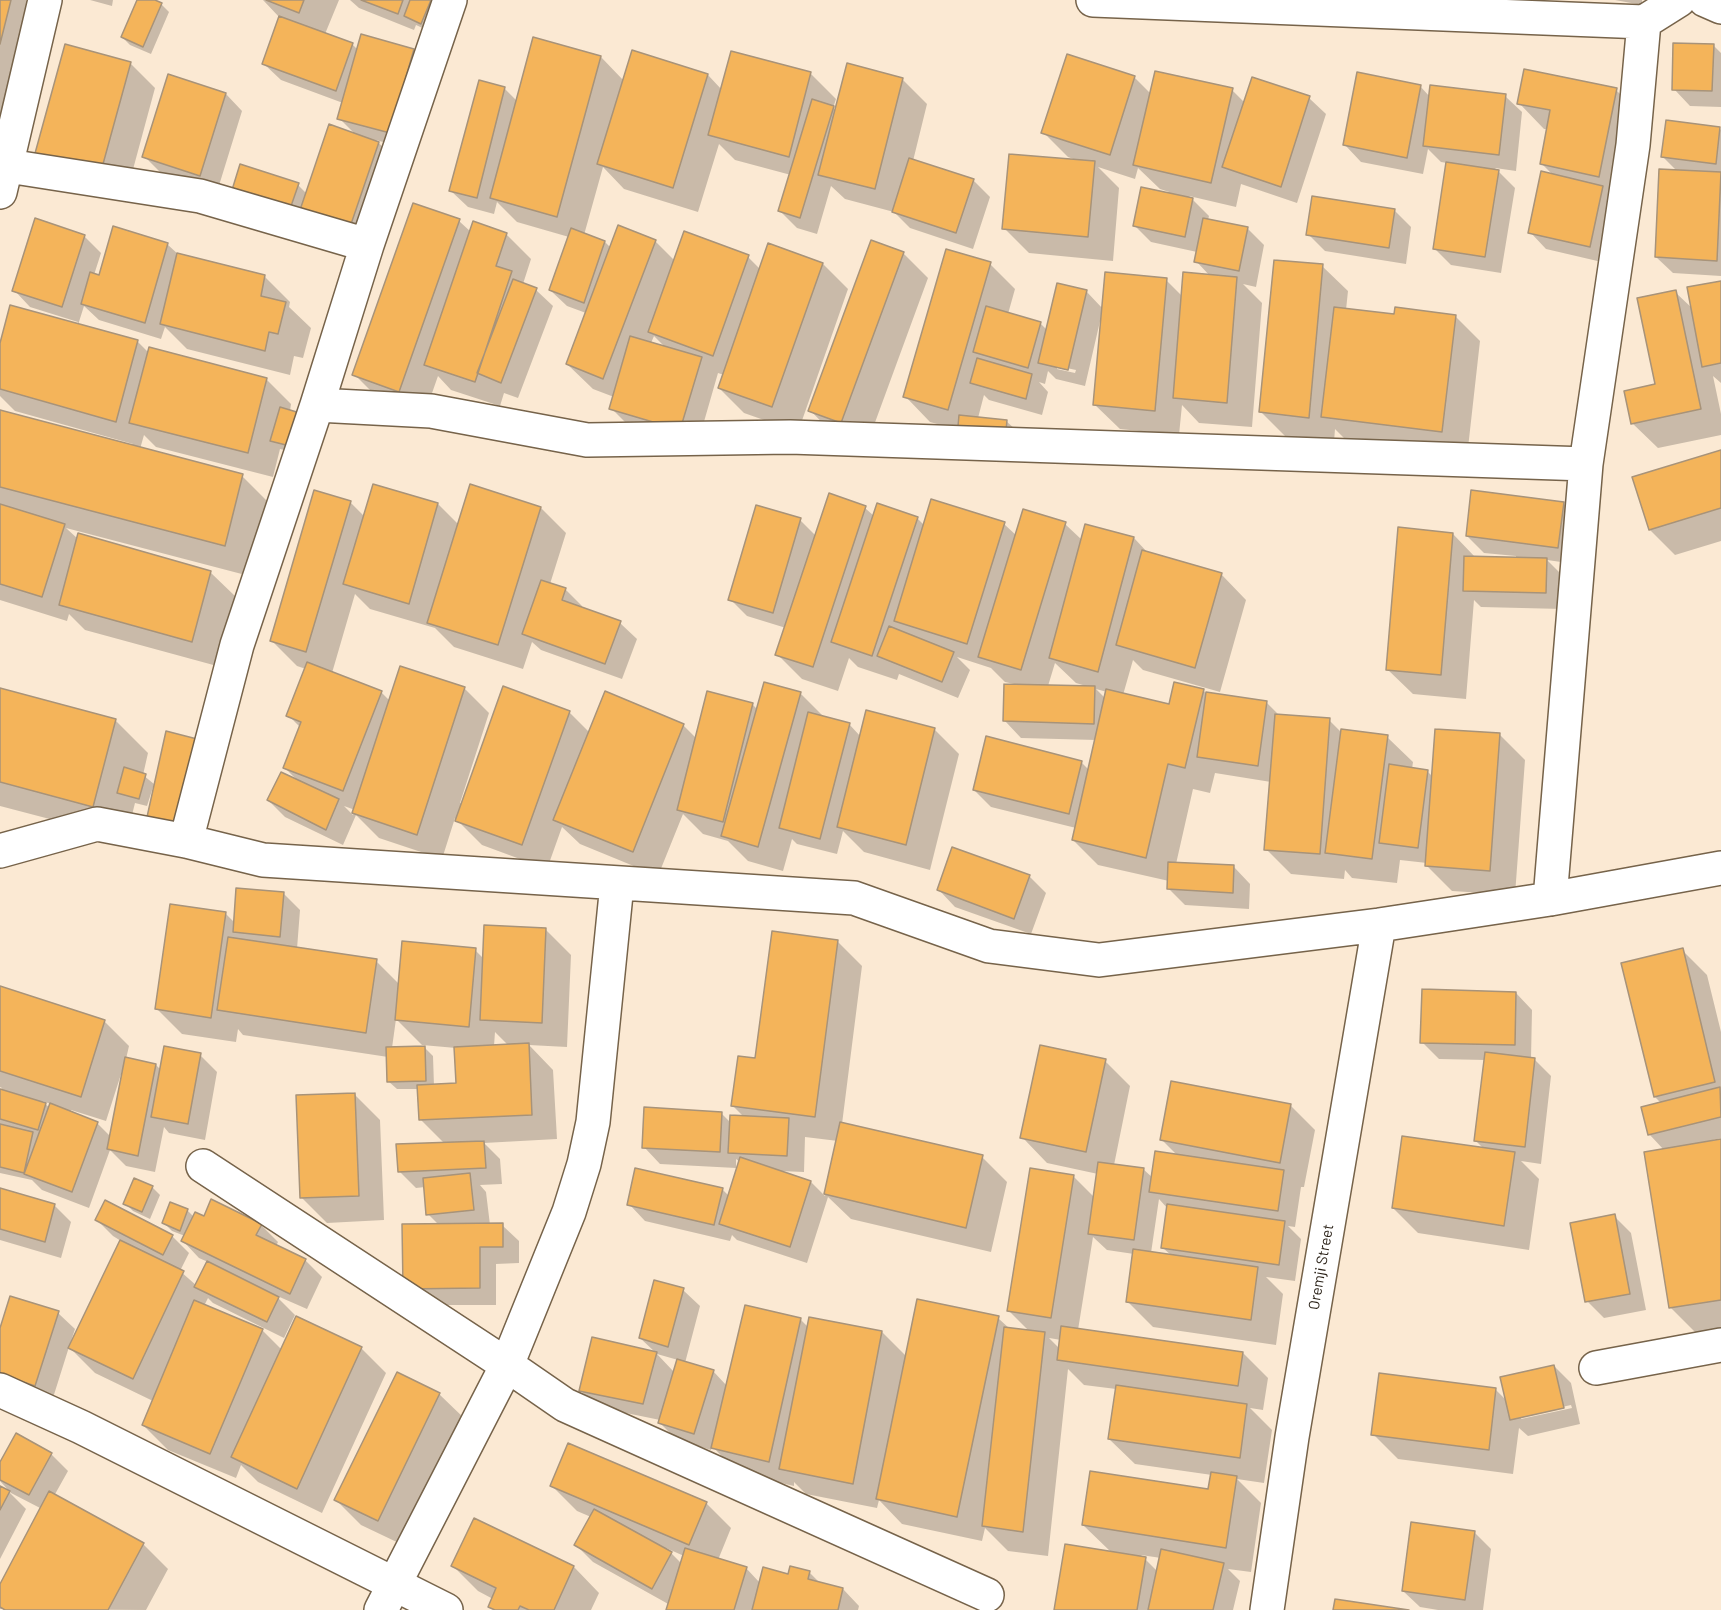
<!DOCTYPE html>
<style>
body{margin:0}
canvas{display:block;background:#fbe9d3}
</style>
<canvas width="1721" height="1610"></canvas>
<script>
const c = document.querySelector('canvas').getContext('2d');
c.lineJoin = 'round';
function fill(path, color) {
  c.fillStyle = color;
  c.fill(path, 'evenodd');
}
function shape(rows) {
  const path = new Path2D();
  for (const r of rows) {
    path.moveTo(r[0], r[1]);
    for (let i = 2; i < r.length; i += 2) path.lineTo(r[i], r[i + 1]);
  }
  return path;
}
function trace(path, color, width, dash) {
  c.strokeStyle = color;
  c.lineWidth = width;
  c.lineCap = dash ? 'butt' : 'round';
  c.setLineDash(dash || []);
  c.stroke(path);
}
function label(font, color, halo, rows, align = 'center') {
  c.font = font + ' Barlow,sans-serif';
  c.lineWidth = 4.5;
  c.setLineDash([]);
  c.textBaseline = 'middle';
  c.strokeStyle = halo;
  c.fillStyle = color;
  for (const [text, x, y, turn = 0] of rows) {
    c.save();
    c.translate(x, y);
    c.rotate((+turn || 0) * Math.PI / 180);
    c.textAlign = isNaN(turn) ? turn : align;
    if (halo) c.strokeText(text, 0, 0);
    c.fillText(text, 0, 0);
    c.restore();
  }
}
const shadow = shape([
 [0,0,26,0,39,13,0,149],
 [90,0,113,0,112,6],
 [138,0,151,0,161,4,169,12,151,54,130,45,122,37],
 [263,0,339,0,325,34,352,44,358,50,413,50,430,67,407,149,376,140,395,160,366,246,233,190,298,185,307,194,356,135,339,118,343,103,281,80,264,64,280,18],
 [350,0,442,0,429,31,416,25,414,30,359,8],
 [1615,0,1642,0,1642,5],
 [534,39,601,57,624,81,633,52,708,75,722,90,732,52,811,74,836,99,833,108,836,111,902,79,927,104,913,161,973,180,990,197,973,249,910,228,894,212,845,199,831,186,817,234,797,228,780,211,791,175,735,160,719,144,698,212,624,189,603,167,584,235,605,242,611,248,655,241,675,261,748,257,760,269,823,264,848,289,798,432,744,413,719,388,724,375,718,373,697,446,628,425,611,408,614,397,593,389,567,364,586,313,567,306,550,290,569,237,517,222,497,202,494,214,468,207,451,191,480,82,505,89,517,101],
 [654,336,666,348,651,343],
 [1714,46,1721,53,1721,107,1690,106,1674,89],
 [130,63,155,88,125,199,61,181],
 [169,76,226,94,242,111,217,192,161,173,144,156],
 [1134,77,1151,94,1232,90,1245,103,1309,98,1326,114,1297,203,1241,184,1236,207,1189,196,1209,216,1208,220,1247,228,1264,245,1256,287,1243,284,1262,303,1252,427,1199,423,1182,405,1179,435,1120,429,1094,404,1103,318,1101,317,1085,386,1056,379,1048,371,1045,384,1039,382,1048,392,1042,415,989,400,984,395,978,418,1006,421,1015,429,959,430,930,422,905,396,990,264,1015,289,1008,314,1040,323,1047,330,1086,291,1103,309,1166,280,1182,296,1210,276,1196,261,1197,252,1151,242,1134,225,1169,192,1160,189,1138,168,1135,179,1098,167,1119,188,1113,261,1029,253,1004,228,1076,160,1068,157,1043,132],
 [1057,366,1076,370,1075,373,1057,369],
 [1420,86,1430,97,1505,96,1522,112,1516,171,1495,168,1515,188,1501,273,1451,265,1434,248,1447,163,1441,162,1428,149,1423,174,1361,162,1345,145],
 [1616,90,1641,115,1606,263,1546,249,1530,232,1554,176,1541,163,1548,129,1544,129,1519,103],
 [1719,128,1721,130,1721,276,1673,273,1656,257,1677,171,1663,157],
 [1394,210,1411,227,1406,264,1325,251,1308,234],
 [459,221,471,232,506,234,531,259,523,284,536,290,553,306,518,398,504,393,500,406,451,390,438,376,424,416,379,399,354,374],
 [84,236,101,253,94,275,100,277,167,244,179,255,265,277,290,302,289,307,311,328,303,358,294,356,290,375,187,349,165,327,161,339,99,320,84,306,78,325,138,342,149,353,266,379,291,404,290,411,298,453,280,449,273,477,156,447,144,435,140,449,242,476,275,509,257,578,66,528,78,539,210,572,236,597,217,666,85,630,69,614,67,621,0,600,0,412,132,447,133,444,15,411,0,396,0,349,77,325,78,322,30,307,14,290],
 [903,253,928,278,866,447,835,436,810,410],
 [1322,266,1348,291,1346,310,1395,316,1455,316,1480,341,1467,457,1348,442,1335,429,1334,442,1286,437,1261,412],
 [1721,282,1721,383,1713,376,1721,414,1721,435,1658,448,1632,423,1657,386,1675,292,1693,309],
 [1721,452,1721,541,1675,555,1650,530],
 [374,485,438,504,459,525,541,508,566,533,550,584,566,590,582,606,581,609,620,623,637,639,622,679,541,650,532,642,523,669,454,647,435,628,370,609,355,594,332,673,381,692,390,701,464,688,489,713,460,803,463,804,569,712,590,733,683,725,696,738,708,693,753,705,758,710,801,694,825,718,849,724,861,737,934,729,959,754,930,870,864,852,843,831,837,854,797,844,792,839,783,871,748,861,728,841,703,834,683,814,658,876,580,844,562,827,547,869,482,845,455,818,442,859,379,838,356,815,343,845,285,817,268,800,298,781,285,768,301,728,288,715,306,669,297,666,272,641,350,502,365,517],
 [344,806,355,810,353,815],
 [1563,503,1580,520,1575,564,1547,560,1563,576,1562,609,1481,607,1474,600,1466,699,1413,694,1387,669,1453,534,1476,558,1516,559,1516,556,1484,553,1467,536],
 [865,508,874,516,917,518,924,525,1004,524,1017,536,1065,524,1082,540,1134,538,1149,554,1221,574,1246,600,1220,692,1143,670,1133,660,1123,695,1170,706,1203,690,1206,693,1266,702,1280,716,1329,720,1342,733,1387,737,1413,762,1412,769,1427,771,1433,777,1500,735,1525,760,1515,895,1452,891,1427,866,1427,863,1400,860,1397,883,1352,878,1345,870,1344,879,1291,874,1266,849,1271,782,1215,773,1210,793,1193,789,1176,864,1234,867,1250,884,1249,909,1185,905,1168,888,1169,881,1098,865,1073,840,1076,828,991,807,974,790,1081,762,1089,770,1096,740,1021,738,1005,721,1014,684,1005,682,991,668,957,657,970,670,958,698,899,674,897,680,858,667,849,658,838,691,802,679,777,654,786,628,747,616,730,599,800,520,816,536],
 [1055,663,1076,683,1086,686,1048,686],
 [1096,689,1107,692,1106,699],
 [0,689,115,720,148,753,143,775,154,784,147,806,135,803,126,839,0,806],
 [1029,876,1046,893,1031,934,955,907,939,890],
 [283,893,300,910,297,949,376,961,400,985,475,950,484,959,546,930,571,955,567,1047,529,1045,553,1070,557,1139,484,1143,500,1159,502,1184,480,1185,486,1192,490,1225,502,1225,519,1241,519,1263,496,1264,496,1305,421,1305,404,1288,439,1225,428,1214,425,1187,416,1188,399,1171,444,1143,420,1119,419,1089,397,1089,388,1081,388,1057,243,1035,238,1029,236,1042,182,1034,157,1009,225,913,235,923],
 [396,1019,424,1047,392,1048],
 [495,1032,508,1045,494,1046],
 [422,1045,456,1048,458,1085,434,1086,433,1056],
 [837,941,862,966,842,1124,982,1157,1007,1182,991,1252,851,1219,828,1197,807,1263,737,1240,732,1235,730,1241,645,1221,629,1204,722,1189,729,1196,740,1162,736,1159,736,1168,660,1164,644,1147,721,1113,731,1123,744,1117,733,1106,756,1060],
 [805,1137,838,1141,825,1196,811,1182,780,1171,804,1172],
 [1682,950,1707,975,1721,1032,1721,1138,1713,1140,1714,1142,1721,1141,1721,1337,1703,1340,1670,1307,1664,1150,1649,1134,1661,1103,1655,1097,1623,964],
 [0,988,104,1021,129,1046,126,1059,156,1065,161,1070,200,1055,217,1072,205,1140,169,1133,164,1127,155,1172,126,1166,110,1150,89,1208,42,1190,32,1180,0,1173,0,1090,2,1088,0,1087],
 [123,1068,125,1069,111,1137,97,1123,70,1112,71,1110,106,1121],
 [42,1101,51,1104,50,1108],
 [1516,993,1532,1010,1531,1059,1534,1059,1551,1076,1541,1164,1521,1161,1539,1179,1529,1250,1418,1233,1393,1208,1485,1150,1476,1141,1485,1060,1439,1059,1422,1042],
 [1105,1061,1130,1086,1114,1165,1143,1169,1153,1178,1178,1156,1162,1140,1290,1105,1315,1130,1304,1187,1301,1187,1295,1227,1288,1226,1301,1239,1295,1281,1266,1277,1283,1294,1276,1345,1153,1327,1128,1302,1134,1254,1107,1250,1093,1237,1078,1330,1243,1353,1268,1378,1263,1410,1250,1408,1272,1430,1264,1483,1237,1479,1261,1503,1251,1572,1228,1569,1240,1581,1233,1610,1056,1610,1112,1553,1083,1525,1209,1491,1212,1475,1135,1464,1109,1439,1116,1389,1084,1385,1068,1369,1048,1556,1008,1551,985,1528,982,1541,902,1524,879,1500,877,1508,806,1494,794,1482,794,1486,738,1473,712,1446,711,1450,676,1439,659,1422,660,1420,597,1407,581,1391,656,1353,640,1338,683,1290,700,1306,685,1363,713,1371,727,1386,801,1320,808,1327,882,1332,907,1357,998,1318,1010,1329,1029,1331,1008,1310,1073,1176,1095,1198,1098,1174,1047,1163,1022,1137],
 [1159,1199,1168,1209,1163,1248,1172,1256,1151,1253],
 [1049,1338,1061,1340,1060,1349],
 [657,1354,678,1360,674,1372],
 [1141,1555,1161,1558,1158,1572],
 [355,1095,380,1120,384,1220,327,1223,302,1198],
 [152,1187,160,1195,150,1219,133,1211,125,1203],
 [0,1189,54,1205,71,1222,61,1258,0,1240],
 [106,1202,172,1236,189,1253,180,1271,197,1286,208,1262,199,1258,183,1241,185,1236,172,1231,164,1223,187,1210,194,1217,261,1225,278,1242,276,1246,305,1260,322,1277,307,1309,275,1295,295,1315,284,1338,213,1303,208,1298,204,1306,262,1330,282,1350,361,1348,386,1373,322,1513,258,1482,241,1465,236,1478,168,1450,143,1425,153,1401,95,1373,69,1347,52,1401,5,1386,0,1333,58,1313,75,1329,70,1344,72,1345,121,1241,113,1236,97,1220],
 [1614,1216,1631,1233,1646,1310,1604,1318,1587,1301],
 [1554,1366,1571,1383,1580,1424,1528,1436,1519,1428,1513,1474,1398,1459,1373,1434,1496,1390,1507,1401],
 [1571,1405,1572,1408,1521,1419,1521,1416],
 [397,1374,439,1394,465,1419,403,1545,361,1525,336,1500],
 [51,1454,68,1471,54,1496,143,1544,168,1569,146,1610,0,1609,0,1587,42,1509,11,1493,0,1481,0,1466],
 [552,1486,706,1503,731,1528,718,1560,746,1568,760,1583,809,1572,820,1583,843,1589,859,1606,858,1610,668,1610,670,1605,593,1562,576,1545,591,1517,577,1511],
 [666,1548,684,1556,682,1564],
 [0,1488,9,1492,26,1509,0,1559],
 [474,1520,574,1567,599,1593,591,1610,493,1610,490,1606,493,1599,478,1591,453,1566],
 [1474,1532,1491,1549,1483,1610,1438,1610,1420,1607,1403,1591]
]);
const building = shape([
 [0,0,11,0,0,44,0,0],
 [137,0,155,0,162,3,143,47,121,37,137,0],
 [266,0,304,0,299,13,266,0],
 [361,0,403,0,398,14,361,0],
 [410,0,431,0,421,24,404,16,410,0],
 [279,16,353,43,336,91,262,64,279,16],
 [361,34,414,49,390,133,337,119,361,34],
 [533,37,601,56,557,217,490,198,533,37],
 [1673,43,1714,44,1712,91,1672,90,1673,43],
 [65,44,131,62,100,175,34,157,65,44],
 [632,50,708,74,673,188,597,164,632,50],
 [731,51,811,72,789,157,708,135,731,51],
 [1067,54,1135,76,1110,155,1041,133,1067,54],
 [847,63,903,78,875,189,818,175,847,63],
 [1524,69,1617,88,1599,177,1540,164,1550,110,1517,104,1524,69],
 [1155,71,1233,88,1211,183,1133,165,1155,71],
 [1357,72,1421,85,1407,158,1343,145,1357,72],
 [168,74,226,93,200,176,142,157,168,74],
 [1252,77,1310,96,1281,187,1222,167,1252,77],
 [479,80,505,87,477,198,449,191,479,80],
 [1430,85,1506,94,1499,155,1423,146,1430,85],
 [812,99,834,106,800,218,778,211,812,99],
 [1666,120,1720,127,1716,164,1661,157,1666,120],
 [329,124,379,142,349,230,299,213,329,124],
 [1009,154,1095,161,1088,237,1002,229,1009,154],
 [909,158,974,179,956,233,892,212,909,158],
 [1446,162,1499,170,1485,257,1433,249,1446,162],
 [240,164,299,183,290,209,232,190,240,164],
 [1659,169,1721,172,1717,261,1655,257,1659,169],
 [1541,171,1603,186,1590,247,1528,233,1541,171],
 [1141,187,1193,198,1185,237,1133,226,1141,187],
 [1312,196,1395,209,1389,248,1306,235,1312,196],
 [413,203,460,219,399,392,352,375,413,203],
 [35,218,85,235,62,307,12,291,35,218],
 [1203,218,1248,227,1239,271,1194,262,1203,218],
 [473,221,507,233,496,266,512,271,475,382,424,365,473,221],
 [618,225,656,240,603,379,566,364,618,225],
 [113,226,168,243,145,323,81,304,90,272,99,275,113,226],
 [571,228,605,241,584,303,549,290,571,228],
 [684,231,749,255,713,356,648,332,684,231],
 [871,240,904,252,841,423,808,411,871,240],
 [768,243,823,263,772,407,718,388,768,243],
 [946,249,991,262,948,410,903,397,946,249],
 [177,253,265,275,261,296,286,302,278,334,269,332,265,351,160,324,177,253],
 [1274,260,1323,264,1309,418,1259,412,1274,260],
 [1105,272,1167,278,1155,411,1093,405,1105,272],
 [1183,272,1237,277,1227,403,1173,398,1183,272],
 [513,279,537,288,501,383,477,373,513,279],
 [1721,281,1721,363,1702,367,1687,287,1721,281],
 [1057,283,1087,290,1068,370,1038,363,1057,283],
 [1676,290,1701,409,1631,424,1624,391,1655,384,1637,298,1676,290],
 [10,305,138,340,116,422,0,389,0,343,10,305],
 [986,306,1041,322,1028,368,973,352,986,306],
 [1334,307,1394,314,1395,307,1456,315,1442,432,1321,417,1334,307],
 [630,336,702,357,680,430,609,409,630,336],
 [149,347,267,378,248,453,129,423,149,347],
 [977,358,1032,374,1026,399,970,383,977,358],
 [280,407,300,413,290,446,270,441,280,407],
 [0,410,243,474,225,546,0,487,0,410],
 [959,415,1007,420,1005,442,957,437,959,415],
 [1721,450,1721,508,1649,530,1632,477,1721,450],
 [373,484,438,503,409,604,343,584,373,484],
 [470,484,541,507,498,645,427,623,470,484],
 [314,490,351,501,306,652,270,641,314,490],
 [1471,490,1564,502,1558,548,1466,536,1471,490],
 [829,493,866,506,813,667,775,655,829,493],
 [931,499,1005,522,967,644,894,621,931,499],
 [877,503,918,517,872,656,831,642,877,503],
 [0,504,65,524,42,597,0,584,0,504],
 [756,505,801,518,773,613,728,600,756,505],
 [1023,509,1066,522,1021,670,978,657,1023,509],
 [1085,524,1134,537,1098,672,1049,658,1085,524],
 [1398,527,1453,533,1441,675,1386,670,1398,527],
 [78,533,211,571,192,642,59,605,78,533],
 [1142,550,1222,573,1195,668,1116,645,1142,550],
 [1464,556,1547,558,1546,593,1463,591,1464,556],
 [541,580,566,588,562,600,621,621,605,664,522,634,541,580],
 [889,626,954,652,942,682,877,656,889,626],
 [307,662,382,691,343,791,283,768,301,722,286,716,307,662],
 [400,666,465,687,417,835,352,813,400,666],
 [764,682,801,692,758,847,721,836,764,682],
 [1174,682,1204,689,1185,768,1168,764,1146,858,1072,840,1106,689,1169,704,1174,682],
 [1004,684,1095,686,1094,724,1003,721,1004,684],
 [503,686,570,711,522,845,455,821,503,686],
 [0,688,116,719,93,807,0,782,0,688],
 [605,691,684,724,633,852,553,820,605,691],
 [707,691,753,703,723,822,677,810,707,691],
 [1206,692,1267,701,1258,766,1197,757,1206,692],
 [866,710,935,728,906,845,837,827,866,710],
 [808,712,850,723,820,839,779,828,808,712],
 [1275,714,1330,718,1320,854,1264,850,1275,714],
 [1341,729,1388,735,1372,859,1325,853,1341,729],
 [1435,729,1500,733,1490,871,1425,866,1435,729],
 [166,731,197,739,179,824,147,817,166,731],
 [986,736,1082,761,1069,814,973,790,986,736],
 [1389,764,1428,770,1418,848,1379,843,1389,764],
 [124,767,146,774,139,799,117,793,124,767],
 [281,772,339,799,326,830,267,800,281,772],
 [952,847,1030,875,1014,919,937,890,952,847],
 [1168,862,1234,865,1233,893,1167,889,1168,862],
 [236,888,284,892,280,937,233,932,236,888],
 [170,904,226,912,211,1018,155,1009,170,904],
 [484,925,546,928,542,1023,480,1020,484,925],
 [772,931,838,940,815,1117,731,1106,738,1056,755,1058,772,931],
 [228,937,377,959,366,1033,217,1010,228,937],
 [402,941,476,948,469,1027,395,1020,402,941],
 [1683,948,1715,1082,1654,1097,1621,963,1683,948],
 [0,986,105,1020,81,1097,0,1071,0,986],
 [1422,989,1516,992,1515,1045,1420,1043,1422,989],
 [529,1043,532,1115,419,1120,417,1085,456,1083,454,1047,529,1043],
 [1040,1045,1106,1059,1086,1152,1020,1138,1040,1045],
 [164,1046,201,1053,188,1124,151,1117,164,1046],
 [425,1046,426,1081,387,1082,386,1047,425,1046],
 [1485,1052,1535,1058,1525,1147,1474,1141,1485,1052],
 [125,1057,156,1064,138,1156,107,1149,125,1057],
 [1171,1081,1291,1104,1280,1163,1160,1140,1171,1081],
 [1720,1087,1721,1117,1648,1135,1641,1107,1720,1087],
 [0,1089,46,1103,38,1130,0,1119,0,1089],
 [355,1093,359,1196,300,1198,296,1095,355,1093],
 [50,1103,98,1122,72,1192,24,1174,50,1103],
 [644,1107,722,1112,720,1152,642,1148,644,1107],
 [730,1115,789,1118,787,1156,728,1153,730,1115],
 [840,1122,983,1155,966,1228,824,1194,840,1122],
 [0,1124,33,1132,24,1173,0,1167,0,1124],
 [1402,1136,1515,1152,1504,1226,1392,1208,1402,1136],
 [1721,1139,1721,1300,1669,1308,1644,1152,1721,1139],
 [484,1141,486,1168,398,1172,396,1144,484,1141],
 [1155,1151,1284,1170,1278,1211,1149,1192,1155,1151],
 [740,1157,811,1181,790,1247,719,1224,740,1157],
 [1098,1162,1144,1168,1134,1240,1088,1234,1098,1162],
 [635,1168,723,1188,714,1225,627,1205,635,1168],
 [1030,1168,1074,1175,1051,1318,1007,1311,1030,1168],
 [470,1173,474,1210,426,1215,423,1178,470,1173],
 [134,1178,153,1186,142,1212,123,1204,134,1178],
 [0,1188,55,1204,45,1242,0,1229,0,1188],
 [211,1199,262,1224,256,1235,306,1259,290,1294,181,1241,195,1212,204,1216,211,1199],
 [105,1200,173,1235,163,1255,95,1220,105,1200],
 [170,1202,188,1209,180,1231,162,1223,170,1202],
 [1167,1204,1285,1221,1279,1265,1161,1248,1167,1204],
 [1615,1214,1630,1294,1585,1302,1570,1223,1615,1214],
 [503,1223,503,1247,480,1247,480,1288,403,1289,402,1224,503,1223],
 [120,1240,184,1271,133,1379,68,1348,120,1240],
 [1133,1249,1258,1267,1251,1320,1126,1302,1133,1249],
 [207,1261,279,1297,267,1322,194,1287,207,1261],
 [654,1280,684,1288,668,1347,639,1338,654,1280],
 [10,1296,59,1311,35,1386,0,1374,0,1328,10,1296],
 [917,1299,999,1316,957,1517,876,1499,917,1299],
 [194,1300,263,1329,210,1454,142,1425,194,1300],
 [745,1305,801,1318,769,1462,711,1448,745,1305],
 [296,1316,362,1347,297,1489,231,1457,296,1316],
 [809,1317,882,1331,853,1484,779,1469,809,1317],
 [1061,1326,1243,1352,1238,1386,1057,1360,1061,1326],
 [1004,1327,1045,1332,1023,1532,982,1526,1004,1327],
 [592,1337,657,1352,643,1404,579,1391,592,1337],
 [677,1359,714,1370,694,1434,658,1423,677,1359],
 [1554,1365,1564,1408,1510,1420,1500,1377,1554,1365],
 [397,1372,440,1393,378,1521,334,1500,397,1372],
 [1379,1373,1496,1388,1489,1450,1371,1435,1379,1373],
 [1116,1385,1247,1404,1240,1458,1108,1439,1116,1385],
 [16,1433,52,1453,29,1495,0,1480,0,1462,16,1433],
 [568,1443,707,1502,689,1545,550,1486,568,1443],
 [1090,1471,1208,1489,1211,1472,1237,1476,1226,1548,1082,1525,1090,1471],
 [0,1486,10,1491,0,1510,0,1486],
 [49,1491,144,1543,108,1610,5,1610,0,1607,0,1584,49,1491],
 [594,1509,672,1552,652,1589,574,1545,594,1509],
 [474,1518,574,1566,554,1610,529,1610,520,1606,518,1610,495,1610,488,1607,496,1588,451,1566,474,1518],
 [1411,1522,1475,1531,1465,1600,1402,1591,1411,1522],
 [1065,1544,1146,1557,1137,1610,1054,1610,1065,1544],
 [685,1548,747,1567,734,1610,666,1610,685,1548],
 [1161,1549,1224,1563,1213,1610,1148,1610,1161,1549],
 [790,1566,810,1571,808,1579,843,1588,838,1610,752,1610,763,1567,788,1574,790,1566],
 [1335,1599,1409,1610,1333,1610,1335,1599]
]);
const minor = shape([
 [1093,0,1644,22],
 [1705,0,1721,7],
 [8,166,200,196,367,245],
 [0,192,45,0],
 [317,405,431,411,587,440,790,437,1586,464],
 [186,841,237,645,317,405,367,245,450,0],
 [0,851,97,824,186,841,263,860,854,898,989,946,1099,960,1379,925,1550,899,1721,868],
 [1550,899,1586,464,1633,145,1644,22,1679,0],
 [203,1166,507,1365,565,1405,987,1595],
 [1596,1368,1721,1345],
 [0,1390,81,1427,446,1610],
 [381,1610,507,1365,569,1212,584,1164,593,1122,617,884],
 [1267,1610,1292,1437,1379,925]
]);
const streetNames = [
 ["Oremji Street",1321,1267,-80]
];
fill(shadow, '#0003');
fill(building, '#f4b45a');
trace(building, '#a89379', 1.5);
trace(minor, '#76634a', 36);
trace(minor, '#fff', 33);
label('15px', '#271e14', '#fff', streetNames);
</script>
